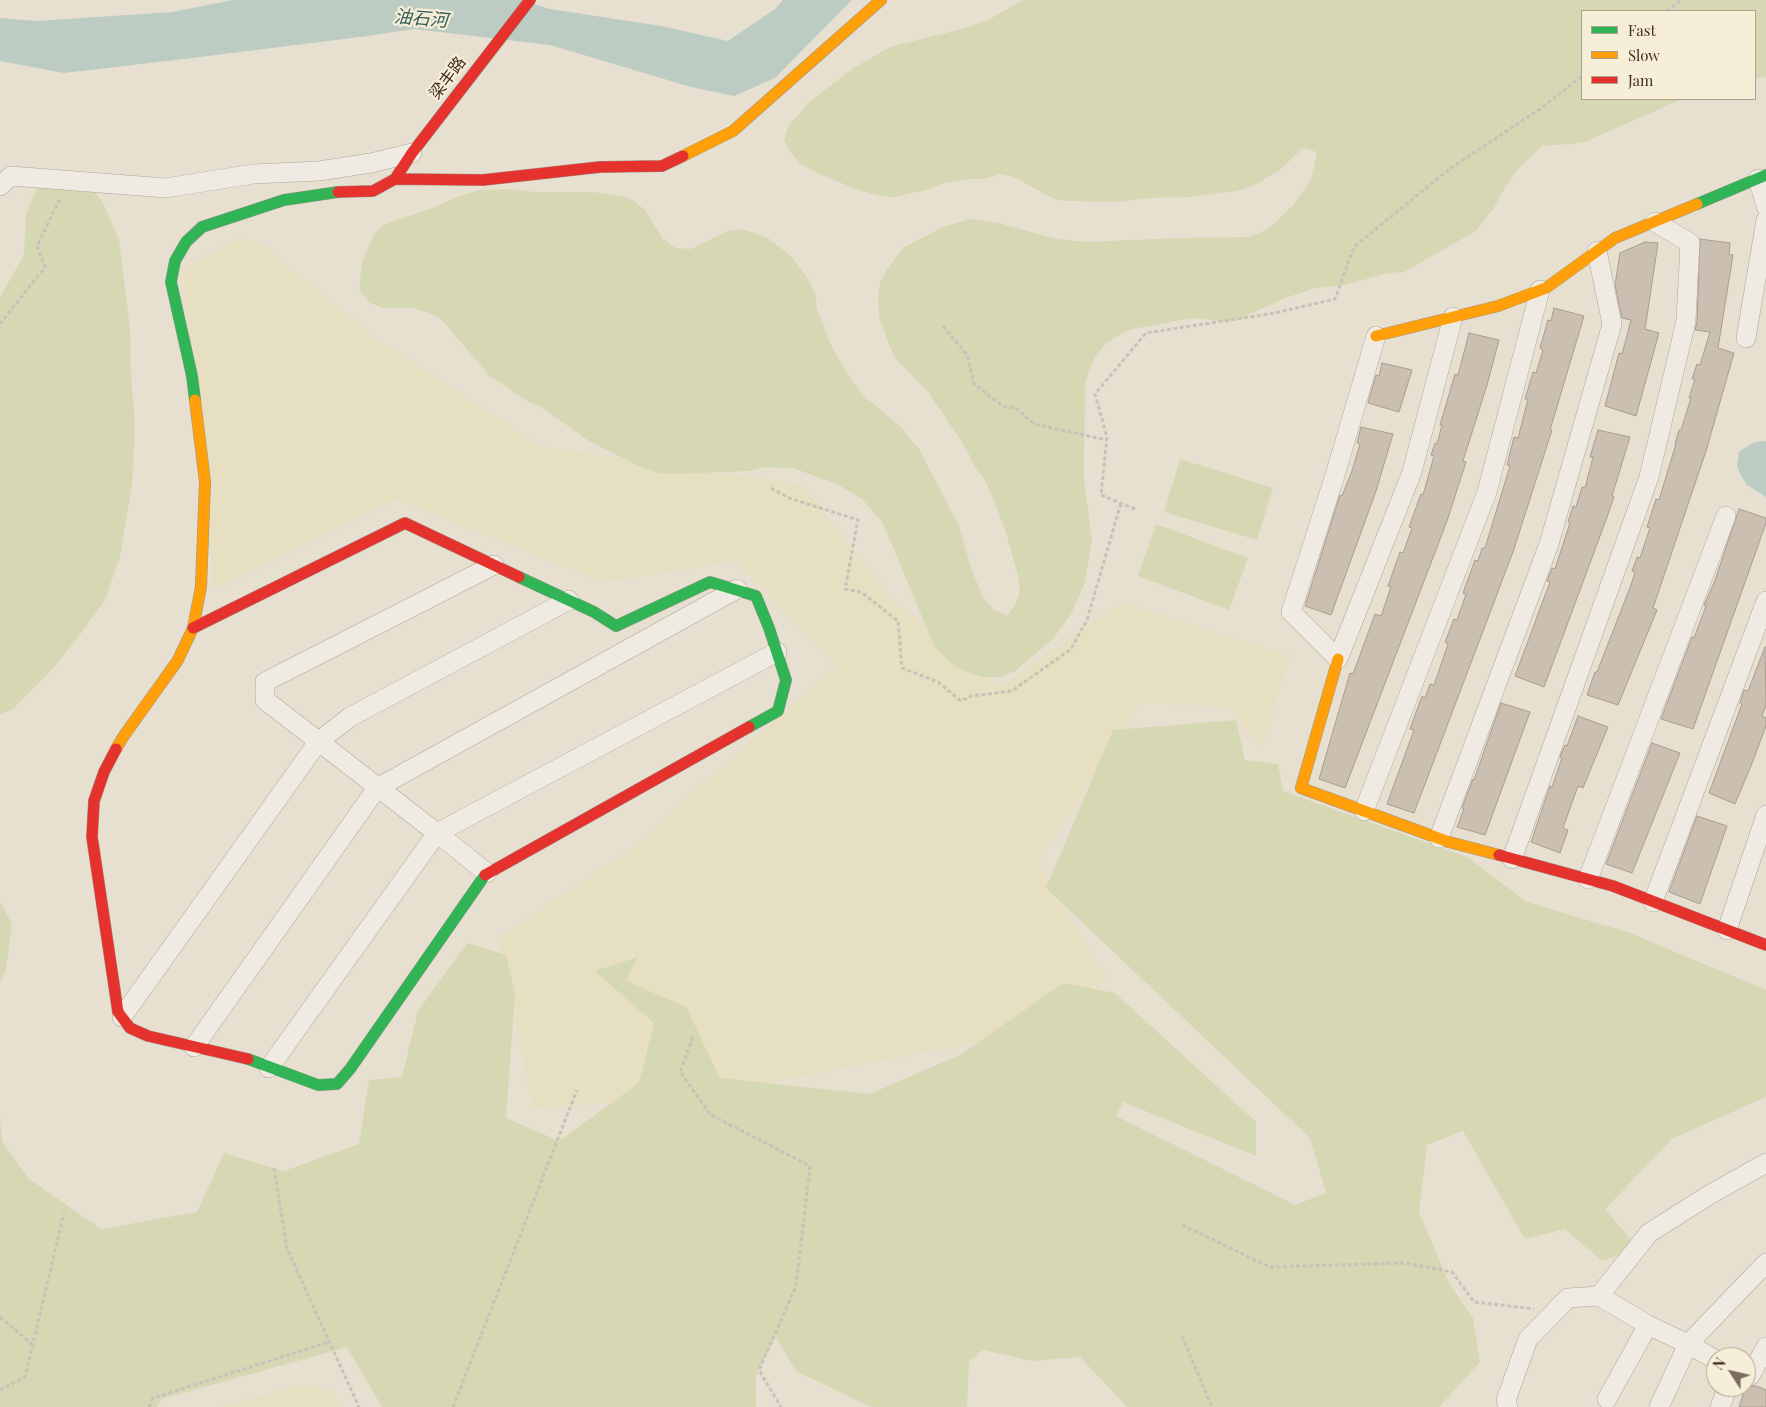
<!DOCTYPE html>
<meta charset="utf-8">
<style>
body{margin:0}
#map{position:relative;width:1766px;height:1407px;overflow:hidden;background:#e7e0d1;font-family:"Playfair Display",serif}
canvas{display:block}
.legend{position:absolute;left:1581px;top:10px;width:175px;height:90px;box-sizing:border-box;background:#f7eed8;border:1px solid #ada18e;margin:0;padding:6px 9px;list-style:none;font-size:15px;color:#3d2e20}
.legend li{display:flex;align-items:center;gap:10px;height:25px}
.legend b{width:25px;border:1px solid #ada18e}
.north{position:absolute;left:1706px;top:1347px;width:50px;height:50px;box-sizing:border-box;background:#f7eed8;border:1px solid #ada18e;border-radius:50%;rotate:305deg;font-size:14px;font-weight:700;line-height:20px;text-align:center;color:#3d2e20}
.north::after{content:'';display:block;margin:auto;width:18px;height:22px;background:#786c5e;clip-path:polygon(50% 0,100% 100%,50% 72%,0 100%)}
</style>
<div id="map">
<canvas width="1766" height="1407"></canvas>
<ul class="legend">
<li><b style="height:6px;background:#30b455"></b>Fast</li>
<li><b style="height:6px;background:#ff9f0a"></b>Slow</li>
<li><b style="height:6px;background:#e5322d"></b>Jam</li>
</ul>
<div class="north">N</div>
</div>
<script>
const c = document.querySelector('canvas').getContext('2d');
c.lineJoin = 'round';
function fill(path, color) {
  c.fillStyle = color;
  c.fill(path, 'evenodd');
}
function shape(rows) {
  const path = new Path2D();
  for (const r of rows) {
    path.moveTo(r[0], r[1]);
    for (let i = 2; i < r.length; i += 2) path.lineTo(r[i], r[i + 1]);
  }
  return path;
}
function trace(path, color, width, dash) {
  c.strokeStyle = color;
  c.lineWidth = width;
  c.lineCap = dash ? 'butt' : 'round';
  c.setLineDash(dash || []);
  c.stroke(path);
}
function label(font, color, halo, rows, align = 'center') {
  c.font = font + ' "Playfair Display","Noto Sans SC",serif';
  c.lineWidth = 4.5;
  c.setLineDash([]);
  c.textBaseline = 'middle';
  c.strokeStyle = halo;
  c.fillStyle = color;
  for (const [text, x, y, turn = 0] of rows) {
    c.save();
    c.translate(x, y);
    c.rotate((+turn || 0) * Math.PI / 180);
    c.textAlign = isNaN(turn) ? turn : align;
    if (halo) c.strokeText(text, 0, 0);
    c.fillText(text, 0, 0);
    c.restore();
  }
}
const farmland = shape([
 [238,238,262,245,374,337,541,446,802,485,896,603,1000,687,1121,602,1290,656,1262,748,1227,706,1140,703,1037,863,1107,980,1007,1036,689,1099,533,1108,498,938,638,844,679,805,837,667,736,561,603,582,397,499,214,590,182,270],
 [301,1384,330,1390,341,1407,221,1407]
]);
const green = shape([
 [1023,0,1766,0,1766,77,1755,79,1755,11,1582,11,1582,99,1682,99,1585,142,1570,144,1542,146,1517,170,1501,194,1494,208,1476,231,1404,272,1388,273,1345,285,1316,288,1285,298,1241,318,1226,322,1194,318,1132,329,1117,336,1105,345,1096,355,1085,382,1084,480,1092,541,1084,585,1071,614,1053,639,1015,671,1000,677,984,677,970,673,956,667,935,648,883,523,863,500,839,485,793,468,764,467,750,471,670,474,655,472,641,467,589,441,541,407,527,401,490,376,441,319,427,312,412,308,383,308,370,303,359,290,362,263,373,236,383,225,438,206,451,199,479,190,508,189,536,192,593,192,622,196,634,201,644,209,663,239,676,248,691,249,728,231,742,229,768,238,792,257,808,279,815,293,817,309,833,350,857,388,866,398,901,427,919,449,959,526,972,571,984,599,994,610,1007,616,1016,604,1020,590,1018,576,1006,533,996,505,984,478,974,466,967,450,928,392,896,359,890,347,879,317,878,296,880,283,886,271,903,248,943,227,970,219,998,223,1057,239,1086,242,1178,238,1248,237,1262,232,1274,224,1293,205,1311,180,1317,152,1303,148,1280,170,1253,186,1236,191,1190,197,1148,198,1118,202,1068,201,1054,199,1014,177,1000,174,984,179,969,179,941,184,926,190,894,197,880,196,853,188,813,171,800,163,790,152,784,140,788,127,808,103,852,69,890,47,962,29,990,19],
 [80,171,103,203,119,240,130,329,131,376,135,425,132,485,120,557,105,600,79,636,51,671,13,709,0,715,0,297,24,255,26,214,42,175],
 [1180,459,1273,488,1257,540,1164,512],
 [1156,524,1248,558,1229,610,1138,576],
 [1236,720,1245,760,1278,764,1283,791,1467,857,1527,902,1630,933,1766,990,1766,1097,1672,1139,1605,1209,1638,1248,1602,1261,1565,1229,1525,1239,1463,1131,1427,1145,1419,1212,1449,1283,1473,1318,1480,1362,1439,1407,1127,1407,1080,1357,1032,1361,983,1350,969,1362,967,1407,871,1407,796,1371,776,1337,756,1376,756,1407,382,1407,347,1347,162,1399,157,1407,0,1407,0,1117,2,1141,29,1179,101,1229,197,1212,224,1153,284,1171,359,1144,369,1080,402,1077,418,1011,467,943,506,955,515,994,506,1118,559,1141,639,1083,654,1023,595,971,638,957,626,981,686,1007,720,1078,870,1094,962,1054,1063,983,1115,993,1256,1122,1256,1156,1123,1102,1116,1116,1295,1205,1326,1193,1310,1138,1046,888,1113,730],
 [0,901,12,924,6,970,0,983]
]);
const water = shape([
 [233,0,521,0,550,9,661,26,728,41,775,9,783,0,852,0,775,78,734,96,691,87,550,45,414,29,360,37,184,59,64,73,0,61,0,18,37,21,172,12],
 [1766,441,1766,497,1747,485,1740,474,1737,465,1739,452,1746,447,1755,442]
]);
const building = shape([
 [1700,239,1730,243,1729,254,1733,255,1718,348,1734,353,1706,451,1653,608,1657,610,1618,705,1587,695,1595,672,1597,672,1631,585,1635,572,1632,571,1637,557,1640,558,1650,528,1647,527,1656,499,1659,500,1676,444,1675,444,1679,430,1681,430,1691,398,1689,398,1695,379,1692,379,1697,364,1700,365,1710,332,1695,330,1697,322,1700,239],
 [1645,242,1658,243,1645,329,1659,333,1636,416,1605,406,1619,353,1622,354,1631,320,1622,318,1615,285,1620,253,1645,242],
 [1554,308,1584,316,1550,430,1552,430,1513,552,1414,813,1387,804,1414,730,1410,729,1422,696,1425,698,1430,684,1434,685,1448,644,1445,642,1454,619,1457,620,1466,594,1463,593,1475,560,1478,561,1482,548,1485,548,1510,466,1507,465,1514,437,1518,438,1528,399,1525,399,1533,372,1536,373,1543,350,1540,348,1548,320,1551,321,1554,308],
 [1469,333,1499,340,1487,385,1463,461,1466,462,1447,521,1345,788,1319,779,1350,673,1353,674,1375,614,1381,616,1391,587,1388,586,1400,552,1403,553,1412,528,1409,527,1421,494,1423,495,1434,456,1431,455,1435,443,1437,444,1442,425,1440,425,1455,374,1458,375,1469,333],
 [1382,363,1412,370,1399,412,1368,403,1376,375,1379,376,1382,363],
 [1361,427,1393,434,1376,491,1331,615,1305,606,1340,495,1342,496,1352,471,1360,444,1357,443,1361,427],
 [1598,430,1630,437,1612,496,1614,497,1606,520,1544,687,1515,676,1550,582,1547,581,1552,568,1555,569,1570,523,1568,522,1573,506,1576,507,1582,487,1585,488,1593,457,1590,457,1598,430],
 [1739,509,1766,518,1766,523,1693,729,1661,719,1692,637,1694,638,1706,606,1704,605,1714,583,1739,509],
 [1765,647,1766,705,1762,716,1766,718,1766,726,1751,766,1735,804,1709,793,1742,704,1740,703,1744,690,1748,691,1765,647],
 [1501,703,1530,712,1485,835,1457,827,1464,809,1462,808,1473,779,1474,780,1501,703],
 [1578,716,1608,727,1583,788,1578,786,1563,828,1568,830,1560,853,1531,842,1550,786,1552,787,1562,758,1560,757,1565,745,1567,746,1578,716],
 [1652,743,1680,753,1632,873,1606,864,1652,743],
 [1697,816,1727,826,1700,904,1669,892,1697,816],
 [1746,1386,1756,1386,1766,1390,1766,1407,1739,1407,1746,1386]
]);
const path = shape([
 [1667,11,1681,0],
 [0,324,45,267,37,246,61,197],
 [943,326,967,355,974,384,1004,407,1016,408,1034,424,1107,440],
 [771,488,789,498,858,520,845,589,861,592,898,621,902,668,938,682,961,701,971,696,1012,691,1071,649,1087,620,1121,503],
 [1135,509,1101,495,1107,437,1095,394,1146,333,1275,313,1335,299,1354,247,1448,170,1540,109,1582,76],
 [693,1037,680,1072,711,1115,810,1166,796,1286,759,1370,781,1407],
 [274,1168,287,1249,359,1407],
 [1182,1225,1270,1267,1405,1263,1452,1272,1474,1302,1534,1309],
 [0,1317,33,1345],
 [1182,1336,1212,1407],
 [0,1390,25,1377,64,1213],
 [149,1407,153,1398,329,1342],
 [453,1407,577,1090]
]);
const street = shape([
 [1758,179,1766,206],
 [0,186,11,176,166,188,253,174,319,171,371,163,412,153],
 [1376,336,1335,475,1291,612,1338,659,1412,472,1453,317],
 [1746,338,1766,220],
 [1364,811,1487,492,1540,290],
 [1439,838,1549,544,1612,324,1597,251],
 [1512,859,1649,477,1686,321,1690,243,1655,222],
 [487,873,437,833,777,652],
 [1588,879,1726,516],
 [1653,902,1766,601],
 [1727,930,1766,815],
 [122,1017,318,742,350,717,569,600],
 [194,1047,377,788,737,589],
 [269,1068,437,833,265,700,265,682,494,565],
 [1599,1296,1648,1325,1688,1344,1716,1360],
 [1750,1376,1766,1347],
 [1607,1399,1648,1325],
 [1508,1407,1506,1400,1528,1339,1568,1298,1599,1296,1649,1233,1709,1195,1766,1163],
 [1659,1407,1688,1344,1766,1263],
 [1720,1407,1728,1387]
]);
const fast = shape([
 [1697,204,1766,175],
 [195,400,192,376,171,282,175,261,186,242,202,227,284,200,338,192],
 [519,577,594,612,616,626,710,582,756,596,769,628,786,680,778,711,749,727],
 [248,1059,318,1085,337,1084,350,1069,485,875]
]);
const slow = shape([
 [683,156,733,131,881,0],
 [1376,336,1498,306,1546,288,1615,238,1697,204],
 [1338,659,1301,788,1449,842,1499,855],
 [116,749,123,737,178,660,193,628,201,587,205,482,195,400]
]);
const jam = shape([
 [395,179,412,153,530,0],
 [338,192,373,191,395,179,483,180,600,167,662,166,683,156],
 [193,628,405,523,519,577],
 [116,749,104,772,94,801,92,837,118,1012,130,1028,148,1036,248,1059],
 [1499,855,1613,886,1766,945],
 [485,875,749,727]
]);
const streetNames = [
 ["梁丰路",448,78,-53]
];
const waterNames = [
 ["油石河",421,19,5]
];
fill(farmland, '#e6dfc2');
fill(green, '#d6d7b3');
fill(water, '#bcccc2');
fill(building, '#cbbfb2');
trace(building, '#a89c90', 1);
trace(street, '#ada599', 20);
trace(fast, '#9c958a', 12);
trace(slow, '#9c958a', 12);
trace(jam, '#9c958a', 12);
trace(path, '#c8c2b9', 3, [4, 2.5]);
trace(street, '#efebe3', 19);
trace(fast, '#30b455', 11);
trace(slow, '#ff9f0a', 11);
trace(jam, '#e5322d', 11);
label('16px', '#3d2e20', '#f7eed8', streetNames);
label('italic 18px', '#2f5d5a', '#f7eed8', waterNames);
</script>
